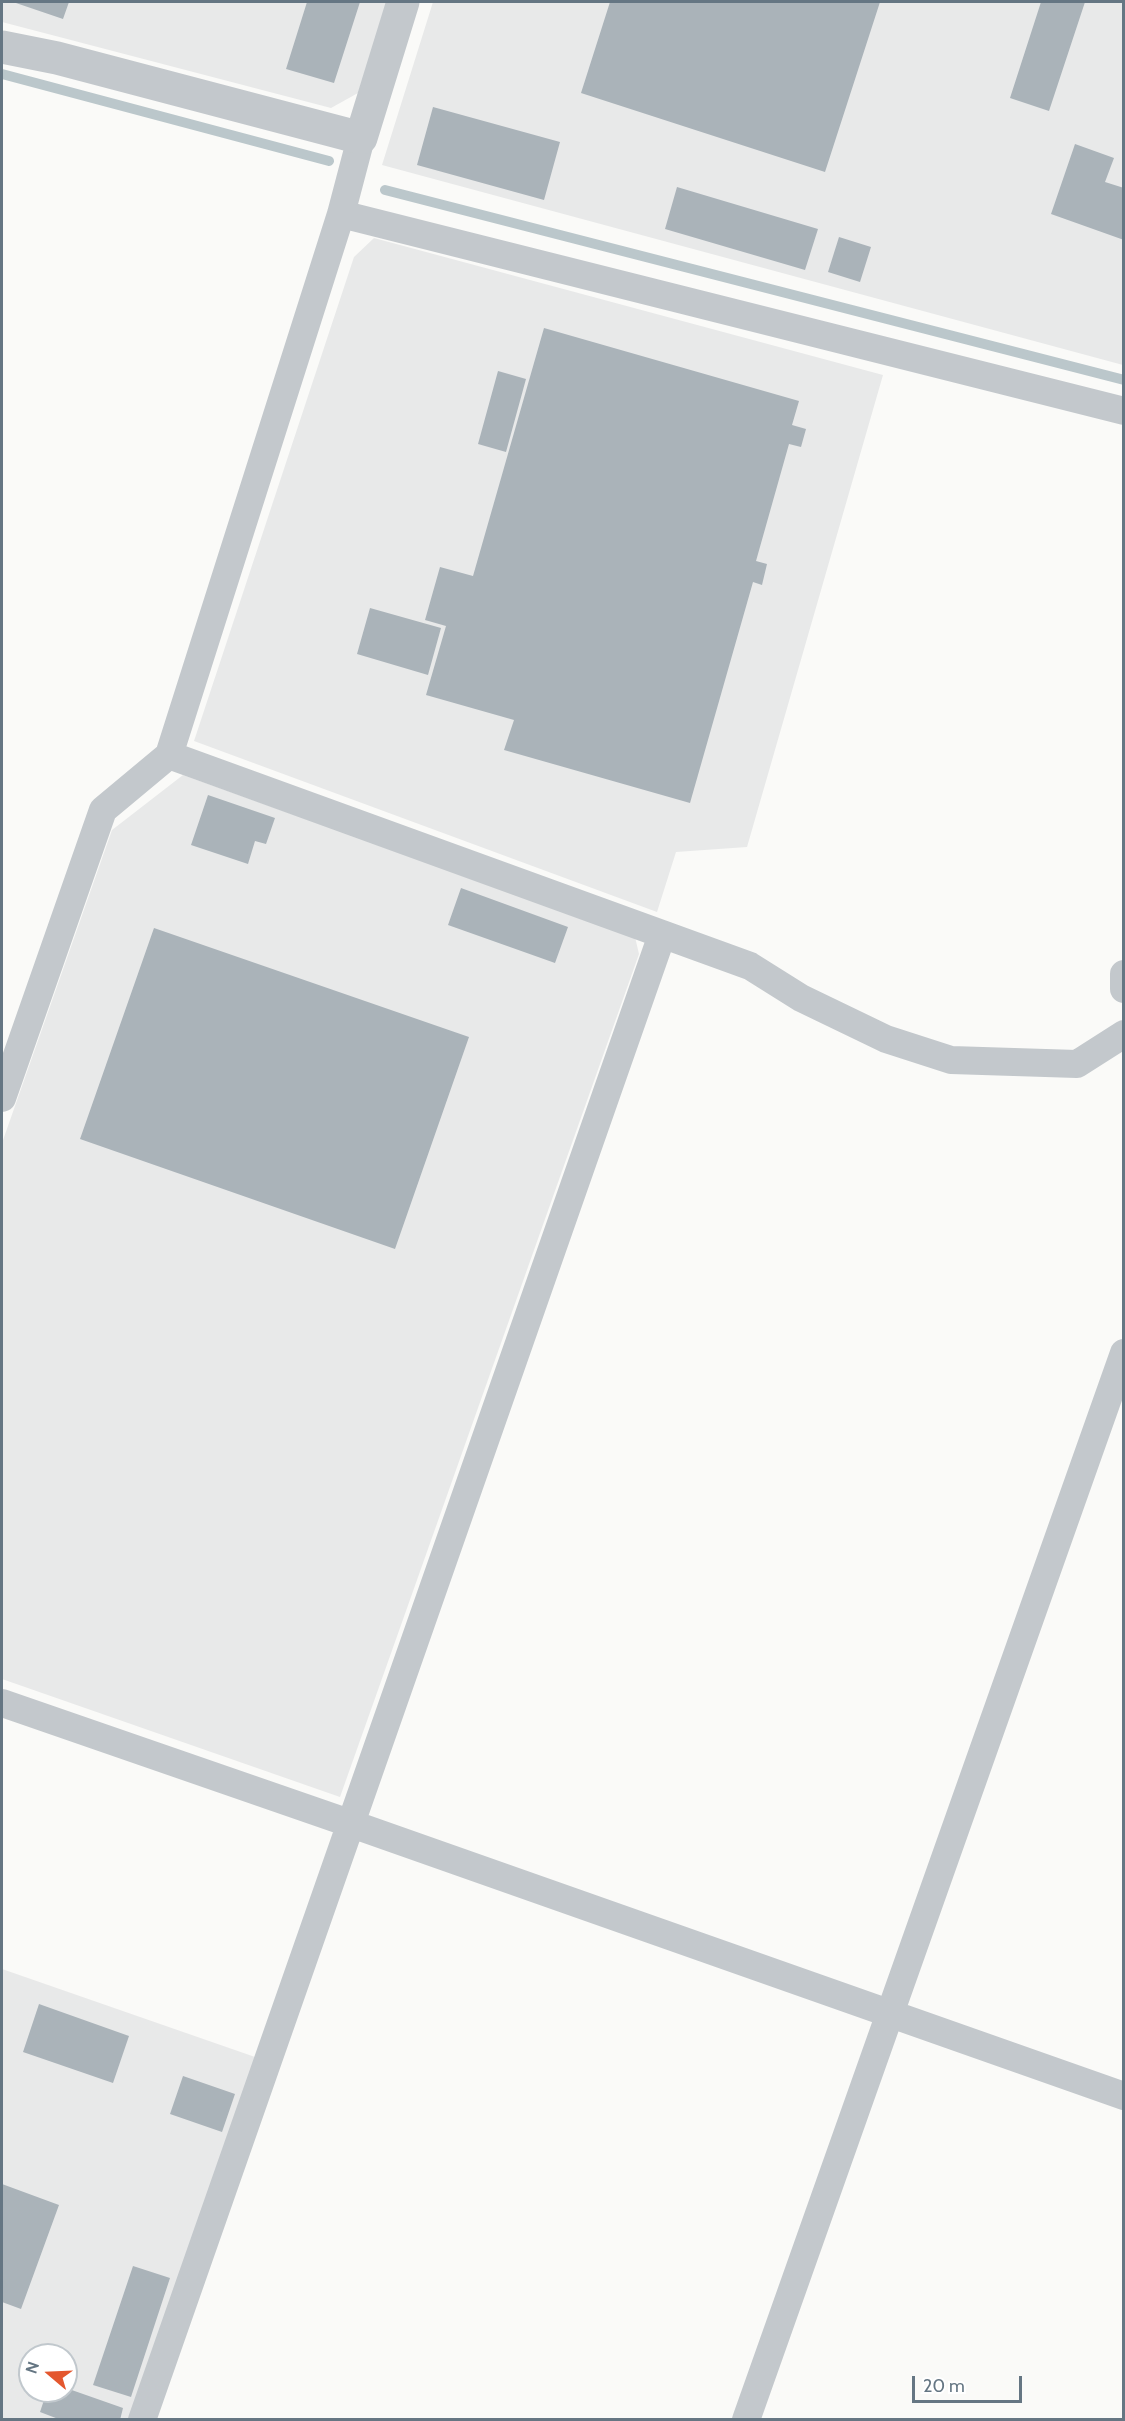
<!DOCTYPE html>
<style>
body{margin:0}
#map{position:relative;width:1125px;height:2421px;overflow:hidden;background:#fafaf8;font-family:Cabin,sans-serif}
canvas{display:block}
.frame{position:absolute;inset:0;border:3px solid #657683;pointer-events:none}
.north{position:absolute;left:18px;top:2343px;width:60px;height:60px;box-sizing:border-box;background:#fff;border:2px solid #c1c8cd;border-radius:50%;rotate:289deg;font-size:16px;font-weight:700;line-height:24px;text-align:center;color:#657683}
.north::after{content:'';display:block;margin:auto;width:21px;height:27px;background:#e4572e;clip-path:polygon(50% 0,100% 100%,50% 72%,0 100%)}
.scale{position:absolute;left:912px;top:2376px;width:110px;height:27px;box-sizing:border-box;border:3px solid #657683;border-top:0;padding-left:8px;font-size:18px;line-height:21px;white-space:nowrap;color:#657683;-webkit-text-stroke:4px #fff;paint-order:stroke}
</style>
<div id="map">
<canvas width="1125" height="2421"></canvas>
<div class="frame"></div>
<div class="north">N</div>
<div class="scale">20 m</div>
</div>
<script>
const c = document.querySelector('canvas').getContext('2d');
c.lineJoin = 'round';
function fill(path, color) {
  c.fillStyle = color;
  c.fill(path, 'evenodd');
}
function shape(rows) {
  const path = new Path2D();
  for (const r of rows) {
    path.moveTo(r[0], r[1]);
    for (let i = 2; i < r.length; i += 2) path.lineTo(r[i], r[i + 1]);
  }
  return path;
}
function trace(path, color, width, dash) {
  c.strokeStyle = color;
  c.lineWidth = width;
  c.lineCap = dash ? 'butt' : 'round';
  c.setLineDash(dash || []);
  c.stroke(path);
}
const built = shape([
 [2,2,387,2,358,93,331,108,2,22],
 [433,2,1123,2,1123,365,382,165],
 [374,238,883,375,747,847,676,852,657,912,194,741,354,257],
 [183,775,635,937,639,954,340,1797,2,1679,2,1143,112,830],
 [2,1969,255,2057,130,2419,2,2420],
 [30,2355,66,2355,66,2391,30,2391]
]);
const stream = shape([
 [2,74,329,161],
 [385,190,1124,380]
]);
const building = shape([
 [13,2,69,2,63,19],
 [307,2,360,2,334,83,286,69],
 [610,2,880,2,825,172,581,93],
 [1041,2,1085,2,1049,111,1010,98],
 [433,107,560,142,544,200,417,165],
 [1075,144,1114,158,1105,182,1124,188,1124,240,1051,214],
 [677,187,818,229,805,270,665,229],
 [839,237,871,247,860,282,828,272],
 [544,328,799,401,792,425,806,429,801,447,789,444,756,561,767,564,762,585,753,582,690,803,504,750,514,720,426,695,446,626,425,620,440,567,473,576],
 [498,371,526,379,506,452,478,444],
 [370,608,441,628,428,675,357,654],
 [208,795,275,818,266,844,255,841,248,864,191,845],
 [461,888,568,927,555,963,448,925],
 [154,928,469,1037,395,1249,80,1139],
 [39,2004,129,2036,113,2083,23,2052],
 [183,2076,235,2094,222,2132,170,2114],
 [2,2184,59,2205,21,2309,2,2302],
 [133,2266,170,2278,131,2397,93,2385],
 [66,2388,123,2408,120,2420,61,2420,40,2412,47,2391,66,2391]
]);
const minor = shape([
 [341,214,1124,411],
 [169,755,750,966,801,998,886,1039,951,1060,1077,1064,1124,1034],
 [1124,974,1124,989],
 [2,1098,103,810,169,755,341,214,361,138],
 [2,1703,349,1823,1124,2096],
 [142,2420,662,935],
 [746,2420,1124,1353]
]);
const tertiary = shape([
 [2,47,57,58,361,138,403,2]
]);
fill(built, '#e8e9e9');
trace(stream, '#bbc7cb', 10);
fill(building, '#aab3b9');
trace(minor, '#c3c8cc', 28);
trace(tertiary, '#c3c8cc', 33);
</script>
